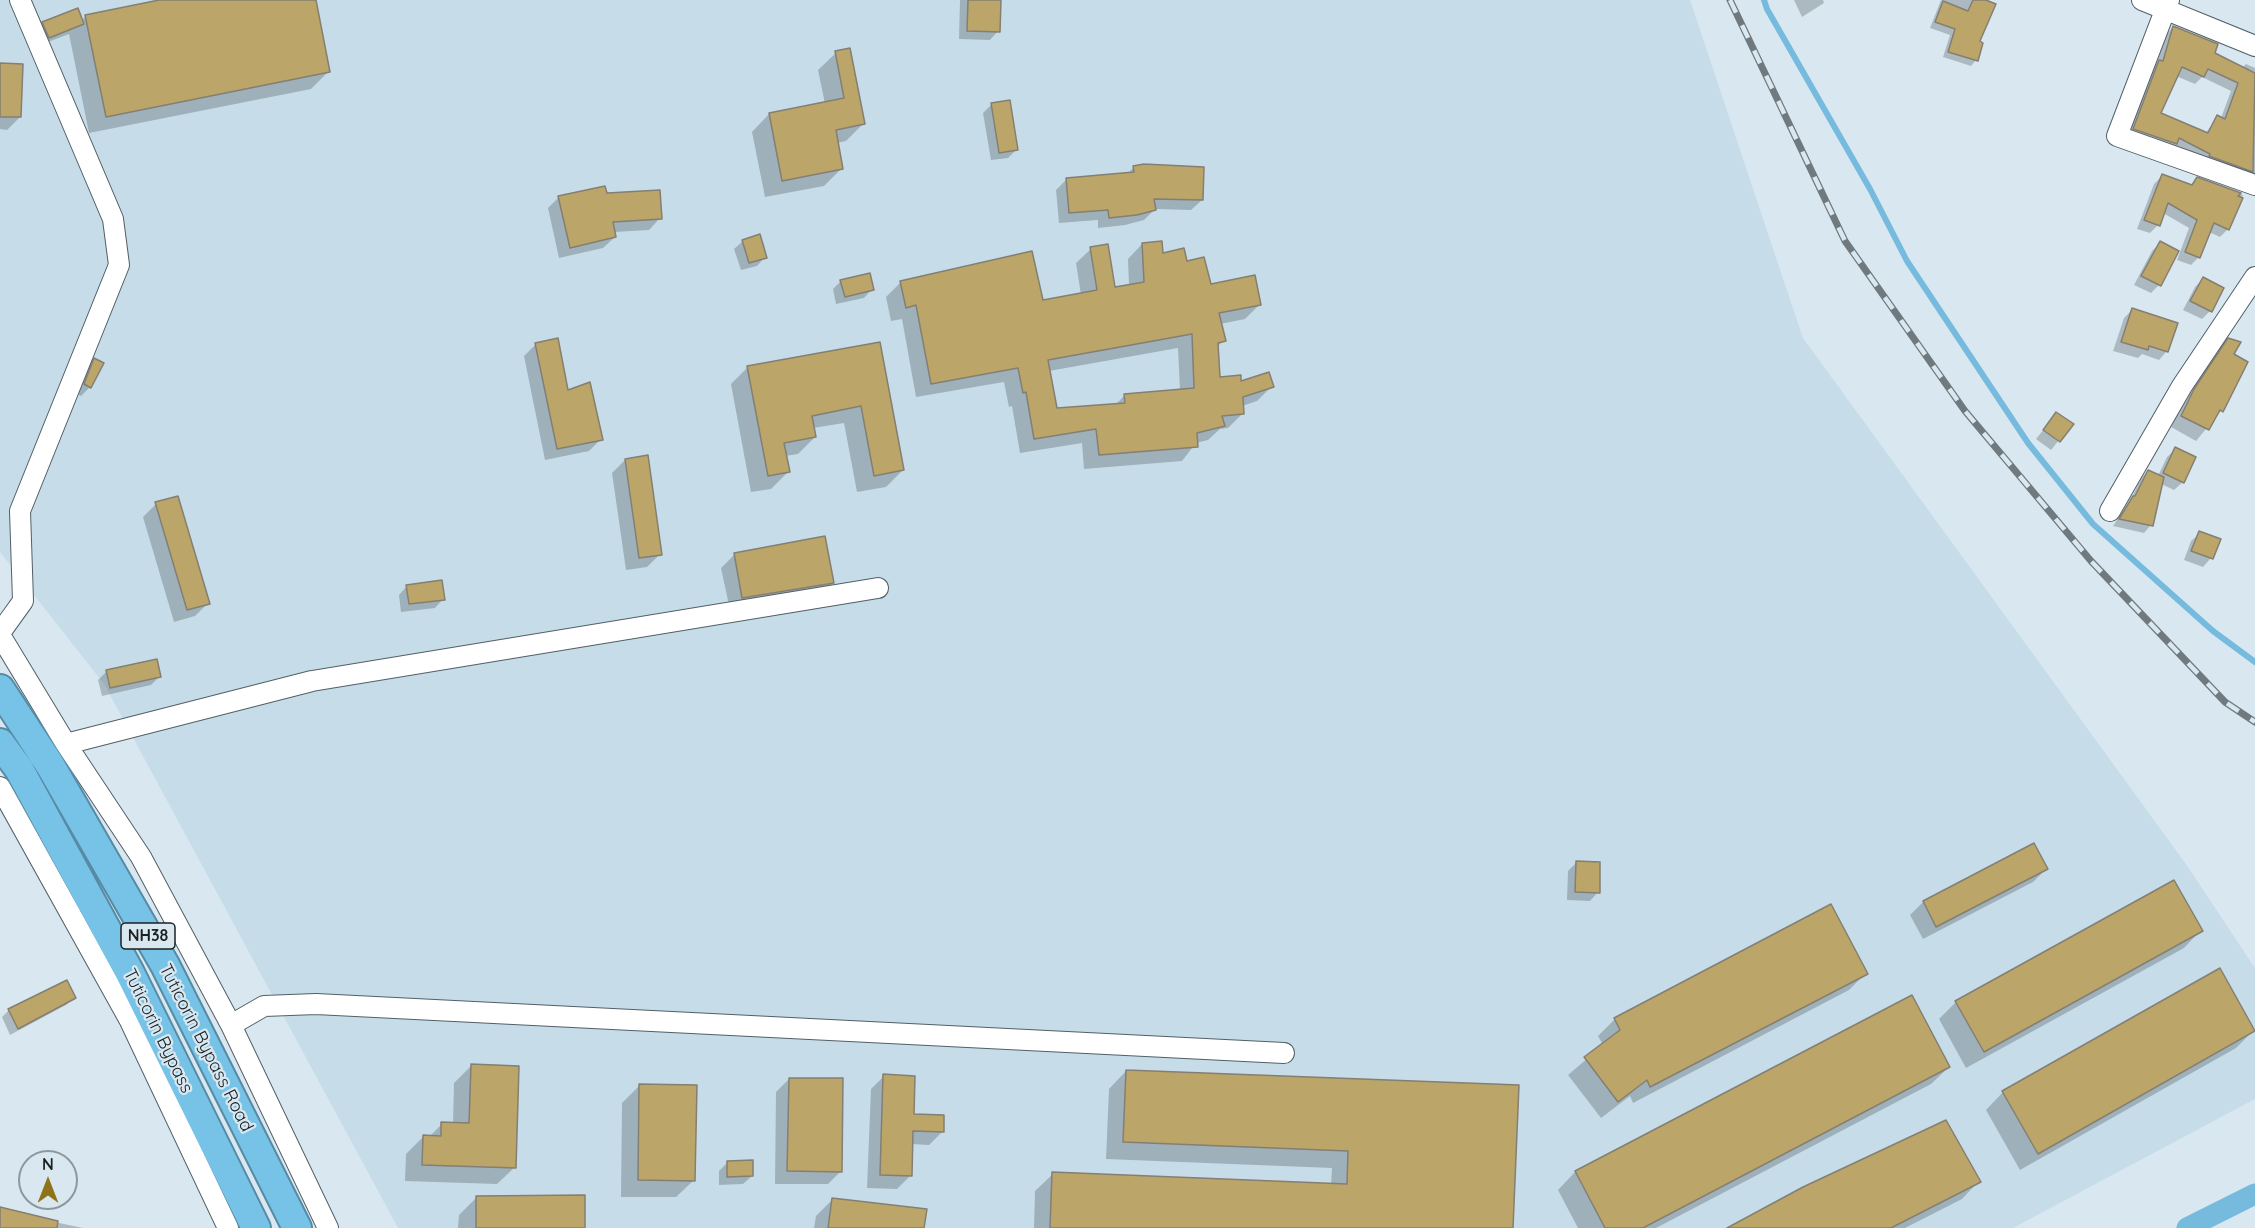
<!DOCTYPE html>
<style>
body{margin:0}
#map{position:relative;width:2255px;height:1228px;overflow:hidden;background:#d9e8f0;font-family:Quicksand,sans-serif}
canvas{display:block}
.north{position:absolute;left:18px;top:1150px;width:60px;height:60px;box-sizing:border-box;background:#d9e8f0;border:2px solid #8d989e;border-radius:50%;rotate:0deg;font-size:16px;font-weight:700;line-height:24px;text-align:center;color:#1b2123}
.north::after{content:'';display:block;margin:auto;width:21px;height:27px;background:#8f7318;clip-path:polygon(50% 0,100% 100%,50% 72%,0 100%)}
</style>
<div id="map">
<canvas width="2255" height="1228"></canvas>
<div class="north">N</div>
</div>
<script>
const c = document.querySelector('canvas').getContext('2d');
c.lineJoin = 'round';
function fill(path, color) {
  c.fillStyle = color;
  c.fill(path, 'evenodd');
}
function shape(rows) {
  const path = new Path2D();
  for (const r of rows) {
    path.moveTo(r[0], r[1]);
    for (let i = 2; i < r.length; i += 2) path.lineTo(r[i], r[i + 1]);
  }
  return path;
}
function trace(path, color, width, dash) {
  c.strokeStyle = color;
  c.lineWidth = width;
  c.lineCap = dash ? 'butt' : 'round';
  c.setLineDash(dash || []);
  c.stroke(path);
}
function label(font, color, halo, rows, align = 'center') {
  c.font = font + ' Quicksand,sans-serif';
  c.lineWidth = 4.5;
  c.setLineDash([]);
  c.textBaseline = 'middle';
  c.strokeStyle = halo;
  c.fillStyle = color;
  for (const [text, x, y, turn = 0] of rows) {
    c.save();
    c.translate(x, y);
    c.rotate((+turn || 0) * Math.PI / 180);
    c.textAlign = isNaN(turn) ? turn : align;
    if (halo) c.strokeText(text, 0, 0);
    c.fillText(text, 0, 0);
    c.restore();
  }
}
const built = shape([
 [0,0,1690,0,1803,338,2186,864,2255,968,2255,1099,2013,1228,398,1228,104,684,0,552]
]);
const shadow = shape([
 [166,0,314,0,329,71,311,89,89,133,69,34,40,45,35,31,43,23,81,21,86,16],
 [960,0,999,0,998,31,990,40,959,39],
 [1794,0,1823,0,1824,3,1802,17],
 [1941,0,1982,0,1976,60,1971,66,1943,57,1950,35,1930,28],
 [2173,27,2213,54,2242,68,2246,64,2255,68,2255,185,2126,136,2152,69,2157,63,2166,35],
 [2176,76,2195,84,2202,77,2231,91,2221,118,2217,117,2205,134,2159,114],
 [836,53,863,124,846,141,837,143,842,168,824,186,765,197,752,132,769,114,825,104,818,70],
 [0,64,20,117,7,130,0,129],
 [992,104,1017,149,1008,158,991,160,983,113],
 [1133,168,1202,200,1191,210,1155,209,1144,220,1125,225,1098,228,1098,220,1059,223,1056,190,1067,179,1127,174],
 [2162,176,2190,186,2197,179,2243,195,2228,229,2220,237,2209,232,2199,257,2191,265,2177,260,2189,228,2163,213,2158,225,2150,233,2137,229,2154,184],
 [605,195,660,218,649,230,614,232,615,237,603,248,559,258,548,208,559,197],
 [743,241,765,257,757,266,741,270,734,249],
 [2160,243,2159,285,2151,293,2134,285,2152,251],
 [1142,244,1161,255,1186,263,1210,285,1260,304,1245,319,1220,324,1224,340,1217,347,1219,379,1272,386,1257,401,1242,406,1243,413,1228,428,1220,429,1208,440,1196,443,1182,461,1084,469,1082,443,1020,453,1012,406,1009,407,1004,382,916,397,902,319,891,321,886,297,900,283,1031,253,1042,302,1081,295,1076,263,1091,249,1114,289,1129,286,1128,259],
 [1178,348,1180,391,1125,395,1115,405,1056,410,1049,371],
 [2203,279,2210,311,2202,319,2183,310,2195,287],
 [841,281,872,289,864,298,836,304,833,289],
 [2132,310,2167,351,2159,360,2142,354,2138,358,2113,351,2124,318],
 [2229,340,2232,355,2221,411,2196,441,2171,427,2183,402,2217,351],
 [879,343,903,470,886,487,857,492,844,423,813,428,815,437,798,454,785,456,788,472,771,489,751,492,731,384,748,367],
 [536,344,601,439,589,451,545,460,524,356],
 [95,360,102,364,90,387,81,396,76,393,86,368],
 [2056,414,2071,425,2051,450,2036,439],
 [2176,449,2183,482,2174,490,2161,484,2151,525,2144,533,2113,526,2131,499,2141,478,2148,471,2158,476,2167,457],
 [625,460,660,554,647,567,626,570,612,473],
 [156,504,208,603,195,616,174,622,143,517],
 [2200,533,2211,558,2203,567,2184,560,2191,541],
 [734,555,833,583,820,596,730,610,721,568],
 [407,586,443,599,435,608,401,612,399,595],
 [107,671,159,677,151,685,102,696,98,680],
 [2034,845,2046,869,2033,882,1923,939,1910,915,1923,902],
 [1576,863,1598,892,1590,901,1567,900,1568,871],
 [2201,930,2184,948,1966,1068,1939,1019,1956,1002],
 [1866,973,1849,990,1633,1103,1630,1096,1601,1118,1568,1075,1603,1045,1598,1036,1615,1019],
 [1911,997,1949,1067,1931,1084,1656,1228,1578,1228,1558,1190,1575,1172],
 [74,998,66,1005,10,1035,2,1017,9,1010],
 [2254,1030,2236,1048,2020,1170,1986,1110,2003,1092],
 [471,1066,515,1167,497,1184,405,1181,406,1154,423,1137,429,1137,442,1124,453,1124,454,1083],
 [1126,1071,1517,1087,1512,1228,1034,1228,1035,1191,1053,1174,1331,1185,1332,1168,1106,1159,1109,1089],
 [884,1076,913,1115,942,1132,929,1145,911,1144,910,1176,897,1189,867,1188,871,1089],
 [789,1079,841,1171,828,1184,775,1184,776,1092],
 [640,1085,694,1180,676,1197,621,1197,622,1103],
 [727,1163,752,1176,743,1184,719,1185,719,1171],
 [1979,1181,1962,1199,1905,1228,1730,1228],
 [477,1197,584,1228,458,1228,459,1215],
 [833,1199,923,1228,814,1228,816,1216],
 [0,1208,27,1213,26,1216,83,1228,0,1228]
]);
const stream = shape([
 [1764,0,1767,9,1870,189,1907,261,2028,443,2093,524,2213,631,2255,662]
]);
const canal = shape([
 [2187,1228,2255,1194]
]);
const building = shape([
 [159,0,316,0,330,72,106,117,85,15,159,0],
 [968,0,1001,0,1000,32,967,31,968,0],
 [1973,0,1986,0,1996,4,1980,41,1983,43,1978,61,1948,52,1955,29,1935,22,1943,1,1968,11,1973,0],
 [78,8,84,24,49,38,42,22,78,8],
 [2173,26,2218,44,2215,53,2255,73,2253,172,2209,156,2210,154,2179,138,2177,144,2133,129,2159,60,2163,61,2173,26],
 [2182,67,2204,77,2208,69,2238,83,2225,119,2217,115,2208,133,2161,113,2182,67],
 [850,48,865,124,836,130,843,169,782,181,769,113,844,98,835,51,850,48],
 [0,63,23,64,21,117,0,117,0,63],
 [1010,100,1018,150,999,153,991,103,1010,100],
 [1144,164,1204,167,1203,200,1154,199,1156,210,1137,215,1109,218,1108,210,1069,213,1066,178,1134,172,1133,166,1144,164],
 [2162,174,2192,185,2197,177,2241,193,2238,196,2243,198,2229,230,2214,223,2200,258,2185,252,2197,220,2168,203,2160,226,2144,220,2162,174],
 [605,186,607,193,660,190,662,219,613,222,616,237,570,248,558,196,605,186],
 [760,234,767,258,749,263,742,240,760,234],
 [1162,241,1163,253,1184,248,1187,261,1204,257,1211,284,1255,275,1261,305,1219,313,1226,341,1218,343,1220,377,1241,375,1241,381,1269,372,1274,387,1243,397,1244,414,1222,416,1225,426,1197,433,1198,447,1099,455,1096,429,1034,439,1026,392,1023,393,1018,368,931,384,916,305,906,308,900,281,1032,251,1043,300,1097,290,1090,247,1108,244,1115,287,1144,282,1142,243,1162,241],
 [1192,334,1194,388,1124,394,1125,403,1057,408,1048,360,1192,334],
 [2160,241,2179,251,2161,286,2141,276,2160,241],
 [870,273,874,290,845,297,840,280,870,273],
 [2203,277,2224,288,2212,312,2190,301,2203,277],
 [2132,308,2178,323,2168,352,2149,346,2148,350,2121,342,2132,308],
 [558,338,568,390,590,382,603,440,557,449,535,343,558,338],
 [2228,338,2241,342,2234,354,2248,362,2223,412,2220,410,2209,430,2181,416,2194,389,2228,338],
 [880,342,904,470,874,476,861,406,812,416,816,437,784,443,790,472,768,476,747,366,880,342],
 [94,358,104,363,91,388,84,384,94,358],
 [2056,412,2074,424,2060,442,2043,430,2056,412],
 [2175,447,2196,457,2184,483,2163,473,2175,447],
 [648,455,662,555,639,558,625,459,648,455],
 [2148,470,2164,477,2153,526,2119,519,2133,496,2135,496,2148,470],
 [178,496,210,604,187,610,155,502,178,496],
 [2199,531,2221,539,2213,559,2191,551,2199,531],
 [825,536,834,583,742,598,734,553,825,536],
 [442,580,445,600,409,604,406,585,442,580],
 [157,659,161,677,110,688,106,670,157,659],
 [2034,843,2048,869,1936,927,1923,901,2034,843],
 [1576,861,1600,862,1600,893,1575,892,1576,861],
 [2174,880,2203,931,1984,1052,1955,1001,2174,880],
 [1831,904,1868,974,1650,1087,1647,1080,1618,1102,1584,1057,1620,1030,1614,1018,1831,904],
 [2220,968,2255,1031,2038,1154,2002,1091,2220,968],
 [67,980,76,998,18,1029,8,1009,67,980],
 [1912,995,1950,1067,1643,1228,1605,1228,1575,1171,1912,995],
 [471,1064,519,1066,516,1168,422,1165,423,1135,441,1136,441,1122,469,1123,471,1064],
 [1126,1070,1519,1085,1513,1228,1050,1228,1052,1172,1347,1184,1348,1151,1123,1142,1126,1070],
 [883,1074,915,1076,914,1114,944,1115,944,1132,913,1131,912,1176,880,1175,883,1074],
 [789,1078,843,1078,842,1172,787,1171,789,1078],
 [639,1084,697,1085,695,1181,638,1180,639,1084],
 [1946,1120,1981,1182,1891,1228,1727,1228,1803,1187,1946,1120],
 [753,1160,753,1176,727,1177,727,1161,753,1160],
 [585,1195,585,1228,476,1228,476,1196,585,1195],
 [832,1198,927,1209,924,1228,828,1228,832,1198],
 [0,1207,58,1221,57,1228,0,1228,0,1207]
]);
const minor = shape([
 [2142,0,2255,46],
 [2169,0,2117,136,2255,185],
 [2110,511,2182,386,2255,277],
 [0,633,23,601,20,511,119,265,113,219,20,0],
 [0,635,66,744,141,857,231,1025,328,1228],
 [66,744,312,681,878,588],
 [0,787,130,1021,228,1228],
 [231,1025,264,1006,316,1004,1284,1053]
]);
const highway = shape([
 [0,689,50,765,165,965,297,1228],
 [0,743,19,769,130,973,256,1228]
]);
const rail = shape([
 [1730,0,1845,241,1965,411,2091,561,2225,702,2255,722]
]);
const shields = [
 [148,936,54]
];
const shieldNames = [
 ["NH38",148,936]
];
const streetNames = [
 ["Tuticorin Bypass",158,1031,64],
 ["Tuticorin Bypass Road",206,1048,63]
];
fill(built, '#c6dde9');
fill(shadow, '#0003');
trace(stream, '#76bbdd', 6);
trace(canal, '#76bbdd', 21);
fill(building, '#bca568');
trace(building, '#847f73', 1.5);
trace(minor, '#525f66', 22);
trace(highway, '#578aa3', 32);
trace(minor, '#fff', 20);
trace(highway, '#77c3e8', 28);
trace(rail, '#707a7e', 7);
trace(rail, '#d9e8f0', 4.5, [14]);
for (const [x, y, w] of shields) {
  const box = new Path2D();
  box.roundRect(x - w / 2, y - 13, w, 26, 4.5);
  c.fillStyle = '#d9e8f0';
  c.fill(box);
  trace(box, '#1b2123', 1.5);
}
label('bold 16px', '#1b2123', null, shieldNames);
label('18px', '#1b2123', '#d9e8f0', streetNames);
</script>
